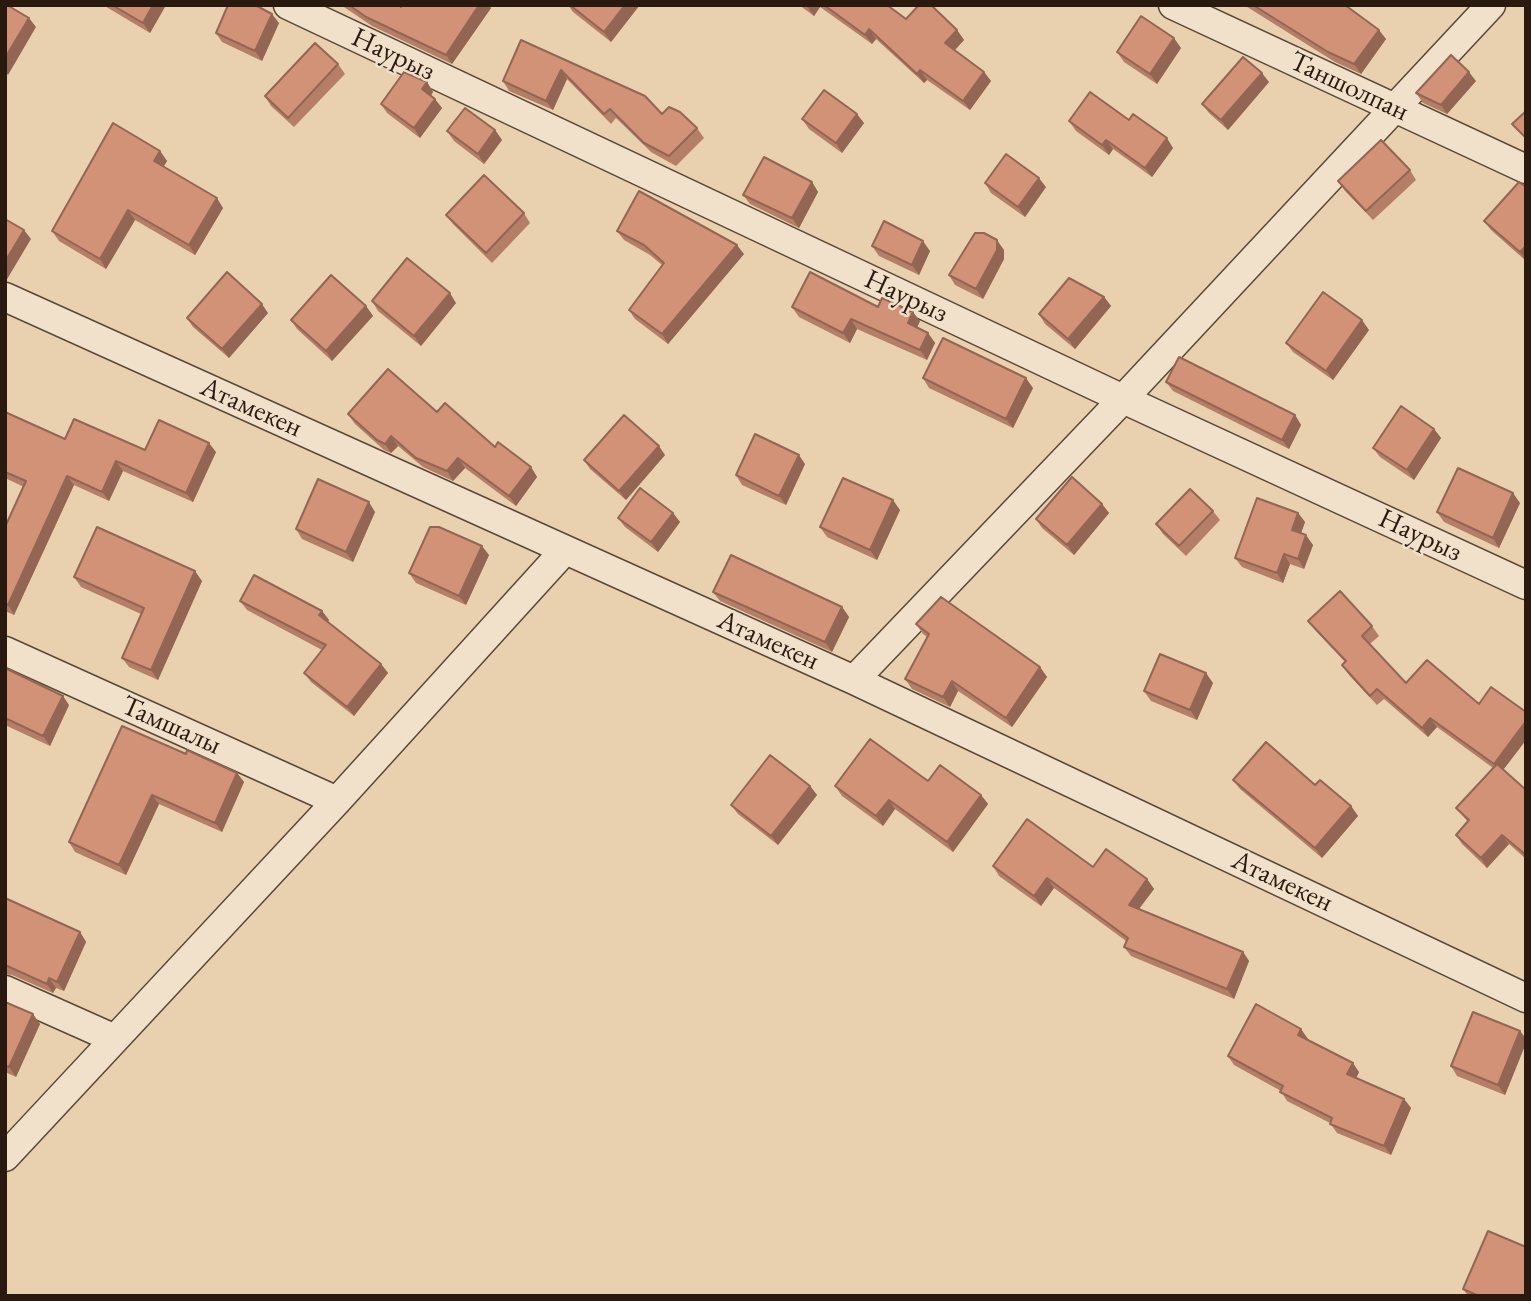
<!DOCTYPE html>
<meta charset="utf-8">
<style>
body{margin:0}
#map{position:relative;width:1531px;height:1301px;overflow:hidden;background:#e9d1af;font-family:"EB Garamond",serif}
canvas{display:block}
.frame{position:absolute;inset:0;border:7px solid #29190f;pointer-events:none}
</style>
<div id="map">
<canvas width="1531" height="1301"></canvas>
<div class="frame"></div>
</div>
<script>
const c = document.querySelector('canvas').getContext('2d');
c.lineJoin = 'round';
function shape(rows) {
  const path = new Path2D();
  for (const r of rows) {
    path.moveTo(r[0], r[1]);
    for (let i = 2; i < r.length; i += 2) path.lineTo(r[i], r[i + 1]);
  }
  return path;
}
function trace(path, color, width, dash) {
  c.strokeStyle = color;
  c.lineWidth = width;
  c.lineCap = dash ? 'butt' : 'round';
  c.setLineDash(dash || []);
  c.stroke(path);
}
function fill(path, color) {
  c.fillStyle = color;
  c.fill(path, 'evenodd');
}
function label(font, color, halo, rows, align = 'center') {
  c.font = font + ' "EB Garamond",serif';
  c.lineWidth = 5;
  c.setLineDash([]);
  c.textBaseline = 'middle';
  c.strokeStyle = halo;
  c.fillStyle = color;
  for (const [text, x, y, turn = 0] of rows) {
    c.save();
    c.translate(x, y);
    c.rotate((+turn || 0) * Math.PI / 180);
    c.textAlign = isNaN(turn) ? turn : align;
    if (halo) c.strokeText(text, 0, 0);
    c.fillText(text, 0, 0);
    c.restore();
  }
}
const street = shape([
 [288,5,1123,399,1526,585],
 [1173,5,1526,169],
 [5,297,854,680,1526,998],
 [5,651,337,801],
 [854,680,1123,399,1491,5],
 [5,990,115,1039],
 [5,1157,337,801,565,550]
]);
const wall = shape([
 [103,5,166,5,150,33],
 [341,5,399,5,401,7,491,8,452,64,372,26],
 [568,5,638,5,639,6,611,42,573,12],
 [799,5,887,5,906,19,957,30,964,40,955,50,984,72,991,81,970,110,927,80,924,83,876,39,872,44,820,7,814,16],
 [1244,5,1345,5,1386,39,1361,74,1335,62],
 [279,23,262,61,222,42,216,33],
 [521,40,662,114,697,128,704,138,676,166,651,152,616,118,611,124,567,79,553,110,509,91,503,81],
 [1181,48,1157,84,1124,62,1117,52],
 [338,64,345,74,294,127,271,106,265,96],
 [1476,81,1447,114,1423,103,1416,93],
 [427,82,433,92,431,95,442,108,420,138,387,113,381,104],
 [1269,82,1228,130,1209,113,1202,104],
 [802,119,864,123,842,153,809,129],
 [1129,120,1173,148,1152,177,1113,149,1109,155,1076,131,1069,121],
 [495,130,502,140,484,164,454,141,447,131],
 [160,151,167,161,163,167,223,208,195,255,135,220,106,269,59,241,52,231],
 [1410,170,1416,180,1373,220,1345,191,1338,181],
 [812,182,818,192,799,228,750,204,743,195],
 [985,183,1046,187,1025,217,991,193],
 [1526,187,1526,261,1491,230,1484,221],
 [524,213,530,223,492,263,453,224,446,215],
 [617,231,744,254,668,344,635,319,629,310,662,265,650,255,624,240],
 [872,246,930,251,919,275,879,256],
 [1004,250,1004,259,983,299,955,285,949,275],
 [1104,297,1111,306,1075,349,1045,324,1039,314],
 [372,301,456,303,421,346,378,311],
 [366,306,373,316,332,361,297,329,291,320],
 [792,307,878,307,920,321,917,327,928,333,935,343,927,360,857,329,850,343,799,317],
 [268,313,229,358,193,327,187,318],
 [1369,330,1333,380,1293,352,1286,343],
 [923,378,1033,388,1013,428,929,388],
 [1166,382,1295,415,1301,425,1289,449,1173,391],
 [5,412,65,439,145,450,216,452,193,502,123,471,109,501,74,485,14,615,5,611,5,527,24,487,5,478],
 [437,412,495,447,531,467,537,477,516,506,465,468,453,481,423,467,398,446,391,453,384,450,355,424,348,414],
 [1434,429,1441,438,1414,480,1380,457,1373,448],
 [665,455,626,500,590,469,584,460],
 [805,464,786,505,742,485,736,475],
 [1520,503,1499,548,1444,522,1437,512],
 [1102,504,1109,513,1074,555,1042,528,1036,519],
 [900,510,877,560,827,537,820,527],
 [1213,511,1220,520,1186,556,1163,534,1156,524],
 [375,512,353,562,302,539,296,529],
 [673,513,680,522,658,552,625,527,618,518],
 [1298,513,1305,522,1301,533,1313,545,1304,569,1290,564,1283,583,1242,567,1235,558],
 [489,555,466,605,416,583,409,573],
 [74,577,202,581,158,680,129,667,122,658,141,614,81,587],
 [713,592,842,607,849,617,832,652,720,601],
 [240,601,322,611,329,620,328,622,381,664,388,673,354,716,311,682,304,673,322,650,247,610],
 [1308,621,1372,626,1379,636,1370,644,1406,683,1479,704,1526,712,1526,740,1503,770,1526,790,1526,859,1509,844,1487,868,1462,844,1456,835,1468,822,1456,808,1493,768,1437,727,1428,737,1384,699,1377,705,1349,675,1342,665,1345,662,1315,630],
 [916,624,1040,667,1047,677,1012,727,958,691,950,707,912,689,905,679,927,637,923,634],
 [5,668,69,705,50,746,5,725],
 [1213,683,1197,720,1151,701,1144,691],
 [186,754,237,773,244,782,222,832,159,804,126,875,75,852,69,842],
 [1233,780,1315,785,1351,806,1358,816,1322,858,1240,789],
 [928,781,981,795,988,804,953,852,895,809,883,826,842,796,835,786],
 [810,786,817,795,778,845,738,814,731,805],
 [993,866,1093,867,1147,879,1154,889,1139,909,1243,952,1249,961,1234,999,1131,956,1124,947,1126,941,1054,888,1041,906,999,876],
 [5,898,80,932,86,942,64,991,56,988,53,993,12,975,5,974],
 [5,1002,40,1024,16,1077,5,1072],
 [1301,1029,1307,1039,1359,1072,1356,1078,1404,1099,1411,1108,1391,1155,1337,1133,1330,1123,1287,1101,1281,1091,1234,1065,1228,1056],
 [1520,1031,1526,1039,1526,1043,1505,1095,1457,1076,1451,1066],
 [1463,1289,1526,1296,1468,1296]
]);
const shadedWall = shape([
 [153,5,166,5,150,33,143,23],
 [479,5,489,5,491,8,452,64,446,55],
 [625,5,639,6,611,42,604,32],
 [808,5,819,5,820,7,814,16,807,6],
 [272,14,279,23,262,61,255,51],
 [29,18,36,27,8,75,5,71,5,58],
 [869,29,876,39,872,44,865,35],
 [957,30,964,40,952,53,945,43],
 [1379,30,1386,39,1361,74,1354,64],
 [1174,38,1181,48,1157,84,1150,74],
 [561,70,567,79,553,110,546,101],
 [920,70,927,80,924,83,917,74],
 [984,72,991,81,970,110,963,101],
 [1469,72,1476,81,1447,114,1441,105],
 [1262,73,1269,82,1228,130,1221,120],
 [427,82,433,92,429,99,422,89],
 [435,99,442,108,420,138,414,128],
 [857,114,864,123,842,153,836,143],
 [495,130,502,140,484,164,478,154],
 [1167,138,1173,148,1152,177,1145,168],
 [1106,140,1113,149,1109,155,1102,145],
 [160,151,167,161,161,171,154,161],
 [1039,178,1046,187,1025,217,1018,207],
 [812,182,818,192,799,228,792,218],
 [217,198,223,208,195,255,189,245],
 [128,210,135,220,106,269,100,259],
 [24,230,31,239,6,281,5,279,5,262],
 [997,240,1004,250,1004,259,983,299,976,289],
 [923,241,930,251,919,275,912,265],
 [737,245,744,254,668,344,662,334],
 [1526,246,1526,261,1520,252],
 [450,293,456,303,421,346,414,336],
 [1104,297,1111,306,1075,349,1068,339],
 [262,304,268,313,229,358,222,349],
 [366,306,373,316,332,361,326,351],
 [913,312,920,321,915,332,908,323],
 [851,319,857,329,850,343,843,333],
 [1362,320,1369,330,1333,380,1326,371],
 [928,333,935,343,927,360,920,350],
 [1026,378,1033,388,1013,428,1006,419],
 [1295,415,1301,425,1289,449,1282,440],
 [1434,429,1441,438,1414,480,1407,470],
 [391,436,398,446,391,453,385,444],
 [209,443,216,452,193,502,186,493],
 [659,446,665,455,626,500,619,491],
 [799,455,805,464,786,505,779,496],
 [458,458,465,468,453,481,447,471],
 [116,461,123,471,109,501,102,492],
 [531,467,537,477,516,506,509,496],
 [67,476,74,485,14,615,8,605],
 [1513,493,1520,503,1499,548,1493,538],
 [893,500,900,510,877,560,870,550],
 [369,502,375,512,353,562,346,552],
 [1102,504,1109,513,1074,555,1067,545],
 [673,513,680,522,658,552,651,542],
 [1298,513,1305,522,1299,539,1292,530],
 [1306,535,1313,545,1304,569,1298,559],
 [482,546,489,555,466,605,459,596],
 [1284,554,1290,564,1283,583,1277,573],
 [195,571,202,581,158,680,151,670],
 [842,607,849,617,832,652,825,642],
 [322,611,329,620,326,625,319,615],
 [381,664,388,673,354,716,347,707],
 [1040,667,1047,677,1012,727,1006,718],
 [1206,673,1213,683,1197,720,1190,710],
 [952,681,958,691,950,707,943,697],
 [63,696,69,705,50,746,43,736],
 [1430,718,1437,727,1428,737,1422,728],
 [1526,721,1526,740,1500,774,1494,764],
 [237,773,244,782,222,832,215,823],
 [810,786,817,795,778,845,771,836],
 [152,795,159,804,126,875,119,865],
 [981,795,988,804,953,852,947,842],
 [889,800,895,809,883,826,876,816],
 [1351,806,1358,816,1322,858,1315,848],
 [1502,835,1509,844,1487,868,1481,858],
 [1047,878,1054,888,1041,906,1034,896],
 [1147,879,1154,889,1135,914,1129,905],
 [80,932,86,942,64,991,57,982],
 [1243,952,1249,961,1234,999,1227,989],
 [49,978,56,988,53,993,47,984],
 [33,1014,40,1024,16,1077,9,1067],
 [1301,1029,1308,1039,1305,1044,1298,1035],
 [1520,1031,1526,1039,1526,1043,1505,1095,1498,1085],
 [1353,1063,1359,1072,1353,1084,1347,1074],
 [1404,1099,1411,1108,1391,1155,1384,1146]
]);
const building = shape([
 [5,5,7,5,29,18,5,58,5,5],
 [112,5,153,5,143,23,112,5],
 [228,5,255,5,272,14,255,51,216,33,228,5],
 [349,5,399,5,401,7,402,5,479,5,446,55,366,17,349,5],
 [570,5,625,5,604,32,570,5],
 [824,5,887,5,906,19,919,5,931,5,957,30,945,43,984,72,963,101,920,70,917,74,869,29,865,35,824,5],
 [1253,5,1345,5,1379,30,1354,64,1328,52,1253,5],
 [1141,16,1174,38,1150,74,1117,52,1141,16],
 [521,40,645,96,662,114,669,107,680,112,697,128,669,156,644,143,610,109,604,114,561,70,546,101,503,81,521,40],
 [315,43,338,64,288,118,265,96,315,43],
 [1451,55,1469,72,1441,105,1416,93,1451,55],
 [1243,57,1262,73,1221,120,1202,104,1243,57],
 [404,72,427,82,422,89,435,99,414,128,381,104,404,72],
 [824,90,857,114,836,143,802,119,824,90],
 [1090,92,1129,120,1133,114,1167,138,1145,168,1106,140,1102,145,1069,121,1090,92],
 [465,108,495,130,478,154,447,131,465,108],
 [1526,111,1526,138,1512,124,1526,111],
 [113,123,160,151,154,161,217,198,189,245,128,210,100,259,52,231,113,123],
 [1381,140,1410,170,1366,211,1338,181,1381,140],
 [1006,154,1039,178,1018,207,985,183,1006,154],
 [764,157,812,182,792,218,743,195,764,157],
 [484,175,524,213,486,253,446,215,484,175],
 [1519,182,1526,187,1526,246,1520,252,1484,221,1519,182],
 [639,191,737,245,662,334,629,310,664,263,644,245,617,231,639,191],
 [5,219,24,230,5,262,5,219],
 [884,221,923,241,912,265,872,246,884,221],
 [975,233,984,233,997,240,997,250,976,289,949,275,975,233],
 [407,258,450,293,414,336,372,301,407,258],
 [227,272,262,304,222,349,187,318,227,272],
 [810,272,878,307,882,298,913,312,908,323,928,333,920,350,851,319,843,333,792,307,810,272],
 [331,275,366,306,326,351,291,320,331,275],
 [1069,278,1104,297,1068,339,1039,314,1069,278],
 [1323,292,1362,320,1326,371,1286,343,1323,292],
 [943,338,1026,378,1006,419,923,378,943,338],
 [1179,357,1295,415,1282,440,1166,382,1179,357],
 [388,369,437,412,445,403,495,447,498,442,531,467,509,496,458,458,447,471,416,458,391,436,385,444,377,440,348,414,388,369],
 [1401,406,1434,429,1407,470,1373,448,1401,406],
 [5,412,65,439,74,419,145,450,159,420,209,443,186,493,116,461,102,492,67,476,8,605,5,604,5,527,26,481,5,472,5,412],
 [624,415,659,446,619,491,584,460,624,415],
 [755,434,799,455,779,496,736,475,755,434],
 [1458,468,1513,493,1493,538,1437,512,1458,468],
 [1072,477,1102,504,1067,545,1036,519,1072,477],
 [843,478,893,500,870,550,820,527,843,478],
 [318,479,369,502,346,552,296,529,318,479],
 [640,488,673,513,651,542,618,518,640,488],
 [1190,489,1213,511,1179,546,1156,524,1190,489],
 [1257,498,1298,513,1292,530,1306,535,1298,559,1284,554,1277,573,1235,558,1257,498],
 [97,527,195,571,151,670,122,658,144,608,74,577,97,527],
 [430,527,439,527,482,546,459,596,409,573,430,527],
 [731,555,842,607,825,642,713,592,731,555],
 [254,575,322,611,319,615,381,664,347,707,304,673,326,645,240,601,254,575],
 [1340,591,1372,626,1362,636,1406,683,1427,660,1479,704,1491,687,1526,712,1526,721,1494,764,1430,718,1422,728,1377,689,1370,696,1342,665,1346,661,1308,621,1340,591],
 [941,597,1040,667,1006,718,952,681,943,697,905,679,929,634,916,624,941,597],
 [1160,654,1206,673,1190,710,1144,691,1160,654],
 [5,668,63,696,43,736,5,718,5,668],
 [122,726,186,754,187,750,237,773,215,823,152,795,119,865,69,842,122,726],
 [870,739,928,781,940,765,981,795,947,842,889,800,876,816,835,786,870,739],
 [1266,742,1315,785,1320,780,1351,806,1315,848,1233,780,1266,742],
 [770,755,810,786,771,836,731,805,770,755],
 [1497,764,1526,790,1526,855,1502,835,1481,858,1456,835,1469,820,1456,808,1497,764],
 [1027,819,1093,867,1106,849,1147,879,1129,905,1243,952,1227,989,1124,947,1128,938,1047,878,1034,896,993,866,1027,819],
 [5,898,80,932,57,982,49,978,47,984,5,965,5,898],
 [5,1002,33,1014,9,1067,5,1066,5,1002],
 [1256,1004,1301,1029,1298,1035,1353,1063,1347,1074,1404,1099,1384,1146,1330,1124,1332,1118,1280,1092,1283,1086,1228,1056,1256,1004],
 [1473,1012,1520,1031,1498,1085,1451,1066,1473,1012],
 [1488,1231,1526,1247,1526,1296,1479,1296,1463,1289,1488,1231]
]);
const streetNames = [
 ["Наурыз",393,55,25],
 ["Таншолпан",1349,87,25],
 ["Наурыз",906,297,25],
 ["Атамекен",251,408,24],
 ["Наурыз",1420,536,25],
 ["Атамекен",768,641,24],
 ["Тамшалы",171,726,24],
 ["Атамекен",1282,882,25]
];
trace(street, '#594737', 31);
trace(street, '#f1e1cb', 28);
fill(wall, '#b57e67');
fill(shadedWall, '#936654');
fill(building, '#d29278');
trace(building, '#936654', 2);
label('28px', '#29190f', '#f1e1cb', streetNames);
</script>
